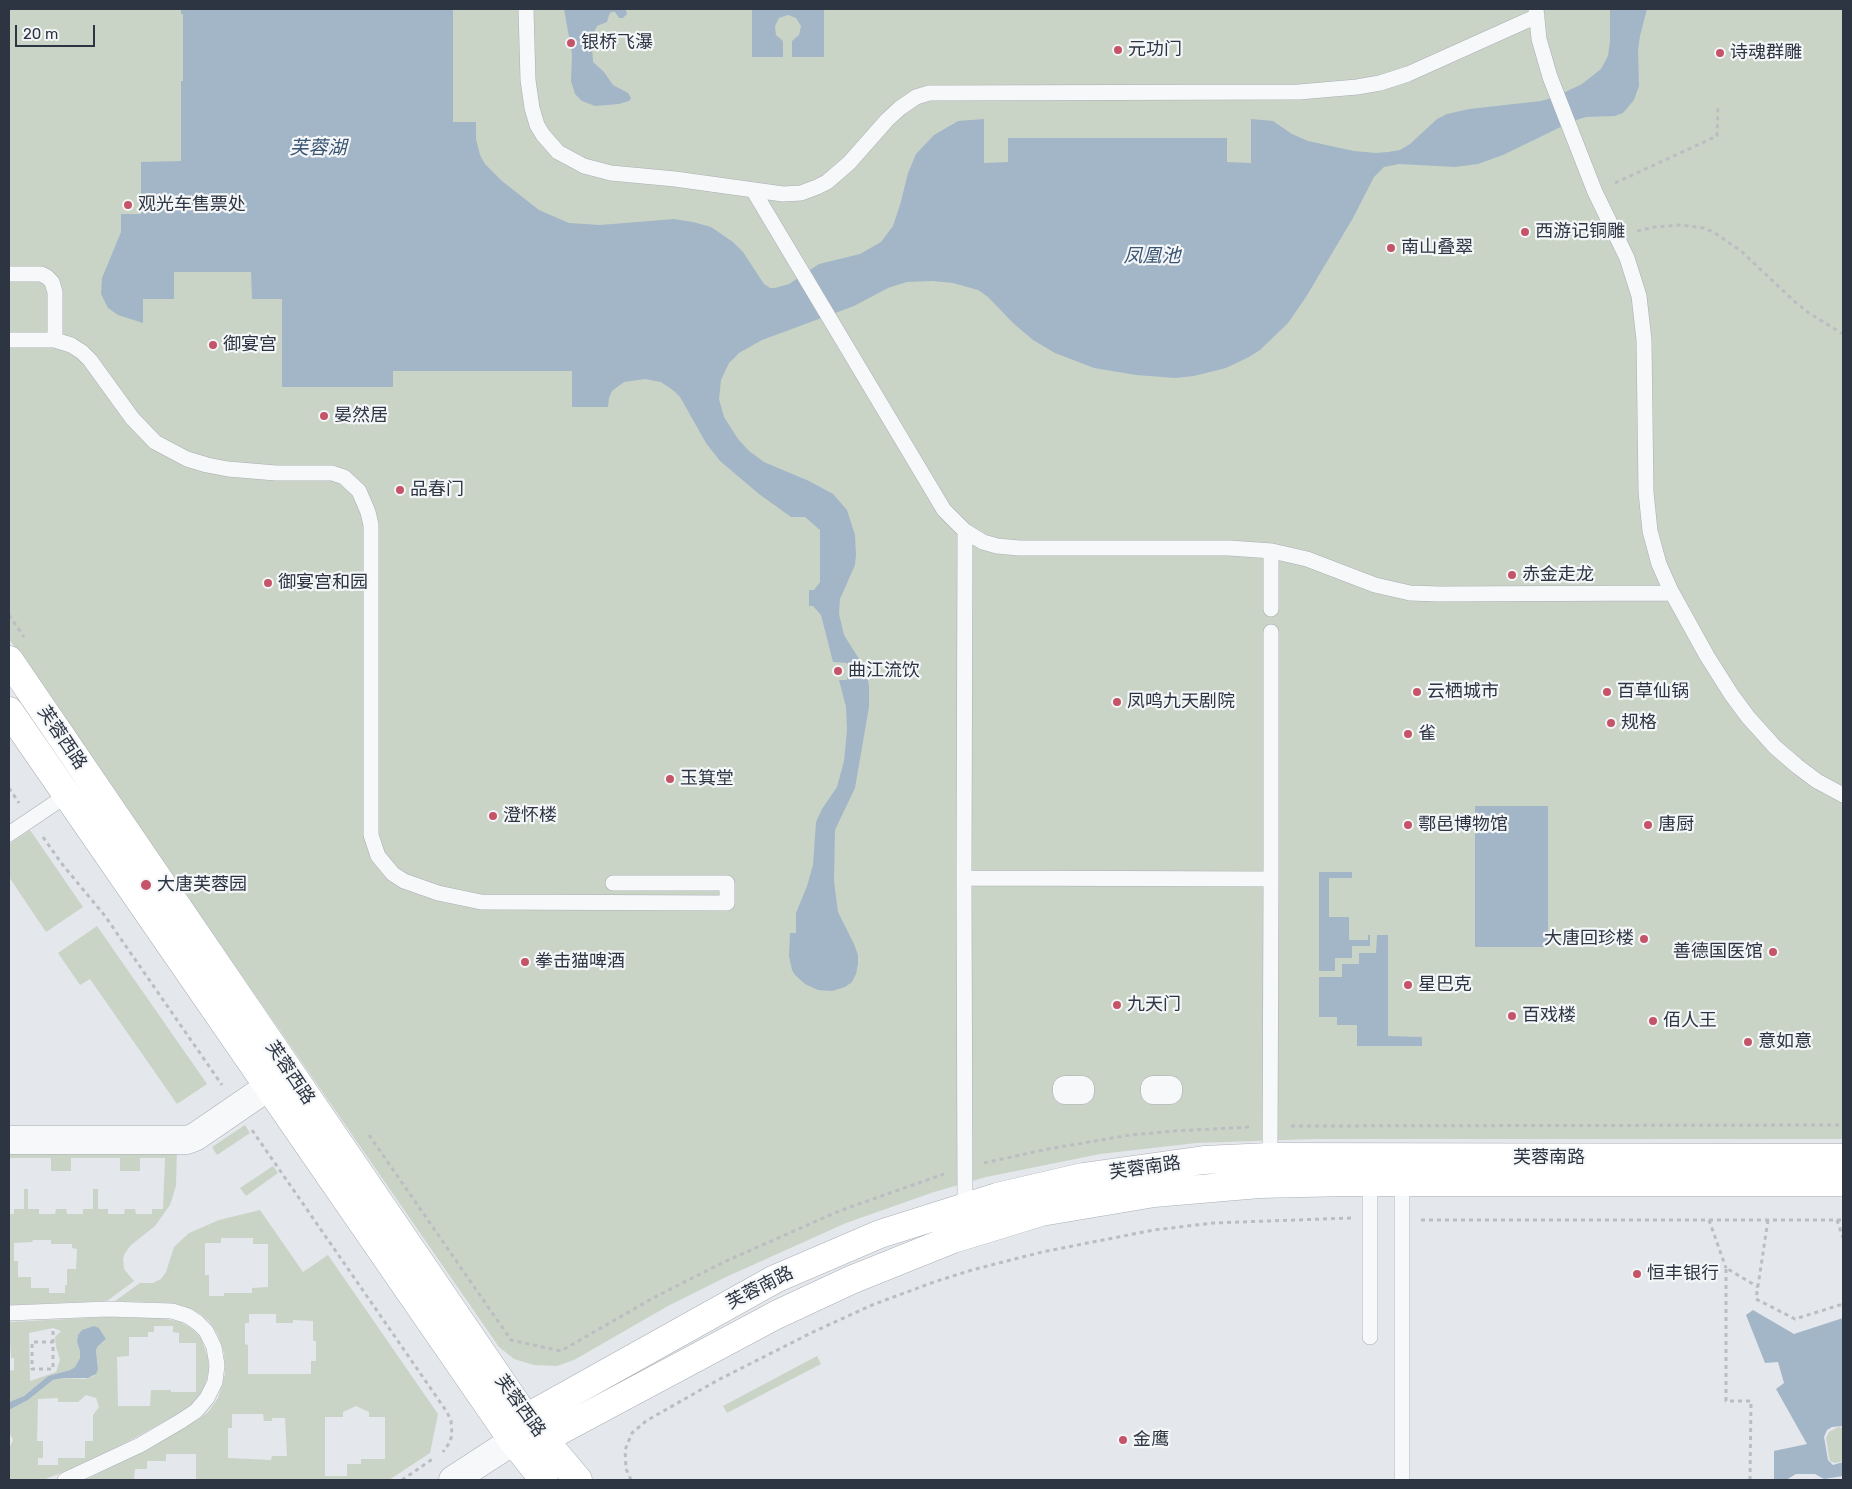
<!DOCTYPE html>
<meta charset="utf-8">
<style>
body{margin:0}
#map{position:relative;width:1852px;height:1489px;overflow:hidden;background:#e4e7eb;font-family:Rubik,sans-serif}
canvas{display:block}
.frame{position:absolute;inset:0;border:10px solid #2d3542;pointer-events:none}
.scale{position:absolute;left:15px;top:25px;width:80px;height:22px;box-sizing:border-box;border:2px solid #2d3542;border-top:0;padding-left:6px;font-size:15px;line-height:18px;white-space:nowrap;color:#2d3542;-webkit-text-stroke:4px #f4f6f8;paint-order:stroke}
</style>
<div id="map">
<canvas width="1852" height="1489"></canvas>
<div class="frame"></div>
<div class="scale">20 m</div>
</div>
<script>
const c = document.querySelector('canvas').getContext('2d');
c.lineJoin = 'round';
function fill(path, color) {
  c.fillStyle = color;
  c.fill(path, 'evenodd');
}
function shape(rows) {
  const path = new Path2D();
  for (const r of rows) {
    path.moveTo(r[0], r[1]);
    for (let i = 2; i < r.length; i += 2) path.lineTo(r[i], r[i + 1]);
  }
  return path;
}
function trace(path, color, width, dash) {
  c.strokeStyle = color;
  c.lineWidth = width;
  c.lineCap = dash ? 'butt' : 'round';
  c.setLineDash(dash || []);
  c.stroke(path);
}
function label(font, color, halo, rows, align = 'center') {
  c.font = font + ' Rubik,"Noto Sans SC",sans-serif';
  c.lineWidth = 4.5;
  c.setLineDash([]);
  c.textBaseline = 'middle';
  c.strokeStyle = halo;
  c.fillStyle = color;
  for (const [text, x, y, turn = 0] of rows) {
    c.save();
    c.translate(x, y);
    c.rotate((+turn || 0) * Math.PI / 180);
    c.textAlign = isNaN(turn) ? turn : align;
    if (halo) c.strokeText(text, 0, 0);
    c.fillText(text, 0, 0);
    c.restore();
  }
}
const green = shape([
 [9,9,1843,9,1843,1139,1315,1139,1196,1143,1100,1154,986,1177,934,1192,846,1223,726,1277,668,1306,574,1360,557,1366,534,1365,514,1359,499,1347,9,639],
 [30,830,83,907,46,932,9,877,9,844],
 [97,926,207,1084,177,1104,90,979,80,985,58,953],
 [245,1125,250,1133,217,1155,212,1147],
 [9,1150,177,1150,176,1186,170,1205,155,1226,131,1245,125,1253,123,1258,124,1269,134,1281,107,1301,9,1305,9,1214,14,1214,14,1209,24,1209,24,1189,28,1189,28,1209,39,1209,39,1214,55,1214,56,1209,66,1209,67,1214,83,1214,83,1209,93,1209,93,1189,98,1189,98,1209,108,1209,108,1214,124,1214,125,1209,135,1209,136,1214,152,1214,152,1209,163,1209,165,1158,140,1158,140,1171,120,1171,120,1158,71,1158,71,1171,51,1171,51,1158,9,1158],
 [33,1240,51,1240,51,1244,72,1244,72,1248,77,1249,76,1269,67,1269,67,1285,65,1285,65,1293,49,1293,49,1288,31,1288,31,1277,18,1277,18,1261,14,1261,14,1243,32,1242],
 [273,1166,278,1173,246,1196,240,1188],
 [260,1210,303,1272,328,1255,438,1414,430,1453,389,1480,196,1480,196,1454,166,1454,166,1461,147,1461,147,1469,135,1469,134,1480,85,1480,148,1449,199,1419,208,1412,218,1398,225,1374,224,1353,218,1335,209,1321,200,1314,186,1307,172,1303,115,1301,140,1283,153,1283,161,1279,166,1272,174,1247,189,1233,219,1220],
 [221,1238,253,1238,253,1244,268,1244,268,1287,252,1288,252,1293,224,1293,224,1296,209,1296,209,1275,205,1275,205,1243,221,1243],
 [249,1314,276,1314,276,1323,293,1323,293,1320,313,1321,313,1341,316,1341,316,1361,311,1361,311,1374,248,1374,248,1345,245,1344,245,1323,249,1323],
 [356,1406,369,1412,369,1417,385,1417,385,1459,361,1459,361,1464,347,1464,347,1476,325,1476,325,1417,343,1417,343,1412],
 [232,1414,263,1414,264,1421,272,1421,272,1418,285,1418,287,1456,272,1456,271,1460,228,1458,228,1428,232,1428],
 [106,1317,162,1318,180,1322,190,1327,201,1338,208,1358,209,1371,203,1392,195,1402,183,1411,127,1442,78,1466,43,1480,9,1480,9,1449,13,1440,9,1432,9,1410,28,1400,53,1380,63,1378,85,1379,94,1376,98,1366,96,1350,98,1346,106,1339,99,1328,77,1342,81,1354,80,1359,75,1367,70,1370,48,1376,24,1396,9,1402,9,1371,14,1370,14,1358,11,1358,9,1322],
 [154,1326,173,1326,173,1332,179,1333,179,1343,196,1343,196,1392,171,1392,171,1390,151,1390,150,1406,118,1406,117,1357,129,1356,129,1337,148,1337,148,1332,154,1332],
 [53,1328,61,1331,55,1337,56,1347,60,1360,56,1372,30,1381,29,1333],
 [86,1395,96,1398,99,1407,93,1415,93,1441,85,1441,85,1458,58,1458,58,1465,38,1465,38,1458,43,1458,43,1441,37,1441,38,1399,58,1398,58,1402,78,1402],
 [817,1356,821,1364,727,1413,723,1406],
 [1838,1427,1843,1428,1843,1461,1835,1463,1830,1461,1829,1457,1826,1438,1829,1432]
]);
const water = shape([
 [181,9,453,9,453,122,476,122,476,139,480,155,485,164,502,181,539,210,569,223,600,225,674,219,693,222,711,227,733,242,743,252,764,284,770,288,775,288,789,284,819,264,860,254,881,242,893,226,900,205,908,173,916,154,934,135,958,121,984,119,984,163,1008,162,1008,138,1227,138,1227,162,1251,163,1251,119,1273,121,1292,134,1308,141,1354,151,1376,153,1388,152,1400,150,1410,144,1437,119,1447,114,1469,109,1541,101,1555,97,1582,84,1601,69,1608,56,1610,41,1610,9,1647,9,1640,36,1638,50,1639,86,1634,100,1623,113,1615,116,1586,117,1573,121,1503,155,1478,164,1455,167,1399,164,1384,167,1374,177,1353,218,1306,297,1288,323,1260,350,1249,357,1226,368,1194,376,1175,378,1136,375,1094,368,1055,353,1033,340,1013,323,988,297,978,290,953,283,932,281,907,282,888,288,854,306,762,340,739,353,729,363,721,380,719,399,724,417,738,439,749,451,764,462,809,481,833,494,847,510,855,535,856,555,855,565,840,599,839,614,844,635,866,670,869,686,869,707,855,788,835,830,834,881,838,912,854,944,858,955,858,964,856,974,852,982,845,987,832,991,818,990,805,984,795,975,792,970,789,956,790,933,796,933,796,913,807,886,813,865,816,822,822,809,837,787,844,761,847,730,846,707,839,680,847,680,847,663,833,662,821,615,813,606,809,606,809,590,814,590,820,582,820,530,805,517,791,517,759,494,720,461,706,443,680,397,674,391,661,382,645,379,624,382,612,391,609,398,608,407,572,407,572,371,393,371,393,387,282,387,282,299,252,299,251,272,174,272,174,299,143,299,143,323,118,315,108,308,101,294,102,278,121,232,121,214,141,214,141,162,181,161,181,81,183,81,183,14,181,14],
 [564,9,626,10,627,14,623,18,619,18,615,12,611,12,609,15,607,22,597,26,592,37,592,47,593,62,604,72,613,85,628,93,631,98,629,101,619,104,595,106,582,101,575,94,571,81,572,54],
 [752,9,824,9,824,57,792,57,792,41,799,35,801,26,796,18,788,15,779,18,775,26,776,35,783,41,783,57,752,57],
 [1475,806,1548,806,1548,947,1475,947],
 [1319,872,1352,872,1352,878,1329,878,1329,917,1349,917,1349,940,1368,940,1368,935,1370,935,1370,946,1352,946,1352,958,1335,958,1335,971,1319,971],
 [1377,935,1388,935,1388,1036,1422,1037,1422,1046,1357,1046,1357,1025,1337,1025,1337,1017,1319,1017,1319,977,1342,977,1342,964,1359,964,1359,953,1376,953],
 [1753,1310,1794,1334,1843,1318,1843,1426,1832,1427,1827,1430,1824,1437,1828,1460,1833,1465,1843,1462,1843,1476,1824,1479,1815,1474,1796,1474,1786,1480,1774,1480,1774,1451,1807,1444,1776,1389,1784,1383,1778,1362,1765,1363,1746,1315],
 [94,1326,99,1328,106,1339,98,1346,96,1350,98,1369,96,1374,88,1378,63,1378,53,1380,28,1400,9,1410,9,1402,24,1396,48,1376,70,1370,75,1367,80,1358,80,1351,77,1342,78,1335,82,1330]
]);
const path = shape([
 [1615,183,1717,136,1718,105],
 [1637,231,1655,227,1680,225,1704,228,1715,233,1741,251,1794,301,1809,313,1843,334],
 [9,615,24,637],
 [9,788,19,803],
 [43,837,62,864,105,916,222,1085],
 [1291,1126,1843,1125],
 [252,1130,447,1412,451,1421,452,1434,450,1442,443,1452],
 [369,1135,511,1340,561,1351,653,1298,724,1262,839,1211,944,1174],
 [984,1163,1048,1149,1130,1135,1174,1131,1250,1127],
 [1421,1220,1843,1220],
 [1709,1220,1726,1268],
 [1768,1220,1756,1299,1795,1319,1843,1304],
 [1837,1220,1843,1238],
 [53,1331,53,1369,32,1369,32,1342,53,1342],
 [402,1480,434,1458],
 [631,1480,626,1469,625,1450,632,1433,646,1421,718,1380,813,1332,872,1305,934,1282,972,1270,1042,1252,1154,1230,1213,1223,1351,1218],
 [1750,1480,1751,1401,1726,1401,1726,1268,1758,1287]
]);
const service = shape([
 [526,9,528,80,532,108,537,125,543,135,558,152,584,166,611,173,675,179,783,194,801,193,817,187,827,182,849,163,887,120,900,108,916,97,929,93,1299,92,1357,87,1380,83,1408,74,1537,16],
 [1536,9,1539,39,1550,77,1595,192,1627,258,1639,296,1644,340,1646,492,1650,531,1659,564,1671,591,1707,656,1731,694,1748,717,1775,747,1797,766,1817,781,1843,795],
 [753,190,944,510,965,531,983,542,997,546,1019,548,1229,548,1272,551,1307,559,1375,585,1410,593,1439,594,1672,593],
 [9,274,41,274,47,277,52,282,55,292,55,340],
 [9,340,55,340,71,345,82,352,90,360,132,418,155,442,187,459,207,465,228,469,276,473,332,473,344,477,359,491,368,512,371,525,371,835,378,856,393,874,404,881,438,893,481,902,727,903,727,883,613,883],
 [965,531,964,878,1271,879,1271,632],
 [1271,551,1271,609],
 [9,834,67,795],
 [964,878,965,1207],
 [1270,1157,1271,879],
 [1370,1182,1370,1337],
 [9,1313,107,1309,172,1311,188,1316,198,1323,206,1331,214,1347,217,1365,215,1382,207,1398,196,1411,181,1421,140,1445,65,1480],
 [1402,1480,1402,1182]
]);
const pedestrian = shape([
 [1065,1088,1082,1088,1082,1092,1065,1092,1065,1088],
 [1153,1088,1170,1088,1170,1092,1153,1092,1153,1088]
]);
const minor = shape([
 [9,1140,187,1140,195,1137,268,1087]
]);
const tertiary = shape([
 [453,1480,513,1441]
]);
const secondary = shape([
 [9,660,526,1418,578,1480],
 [9,711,513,1441,544,1480],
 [513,1441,526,1418,775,1279,880,1234,997,1197,1083,1177,1204,1160,1270,1157,1843,1158],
 [513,1441,544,1439,776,1315,851,1280,953,1239,1041,1212,1154,1193,1259,1184,1347,1182,1843,1182]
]);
const markers = [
 [571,43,5,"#c55469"],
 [1118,50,5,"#c55469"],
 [1720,53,5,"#c55469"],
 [128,205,5,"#c55469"],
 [1525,232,5,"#c55469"],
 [1391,248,5,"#c55469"],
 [213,345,5,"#c55469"],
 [324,416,5,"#c55469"],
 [400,490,5,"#c55469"],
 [1512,575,5,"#c55469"],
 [268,583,5,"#c55469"],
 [838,671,5,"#c55469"],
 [1417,692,5,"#c55469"],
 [1607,692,5,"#c55469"],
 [1117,702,5,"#c55469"],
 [1611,723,5,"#c55469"],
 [1408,734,5,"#c55469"],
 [670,779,5,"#c55469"],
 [493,816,5,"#c55469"],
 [1408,825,5,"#c55469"],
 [1648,825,5,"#c55469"],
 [146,885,6,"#c55469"],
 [1644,939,5,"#c55469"],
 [1773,952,5,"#c55469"],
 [525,962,5,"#c55469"],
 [1408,985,5,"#c55469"],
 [1117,1005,5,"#c55469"],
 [1512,1016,5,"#c55469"],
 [1653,1021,5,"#c55469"],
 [1748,1042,5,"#c55469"],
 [1637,1274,5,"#c55469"],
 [1123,1440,5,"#c55469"]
];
const poiNames = [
 ["银桥飞瀑",581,43],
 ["元功门",1128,50],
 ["诗魂群雕",1730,53],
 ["观光车售票处",138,205],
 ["西游记铜雕",1535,232],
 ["南山叠翠",1401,248],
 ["御宴宫",223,345],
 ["晏然居",334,416],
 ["品春门",410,490],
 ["赤金走龙",1522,575],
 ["御宴宫和园",278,583],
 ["曲江流饮",848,671],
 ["云栖城市",1427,692],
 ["百草仙锅",1617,692],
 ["凤鸣九天剧院",1127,702],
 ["规格",1621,723],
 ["雀",1418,734],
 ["玉箕堂",680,779],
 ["澄怀楼",503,816],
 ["鄠邑博物馆",1418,825],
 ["唐厨",1658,825],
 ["大唐芙蓉园",157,885],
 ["大唐回珍楼",1634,939,"right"],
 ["善德国医馆",1763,952,"right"],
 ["拳击猫啤酒",535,962],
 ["星巴克",1418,985],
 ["九天门",1127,1005],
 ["百戏楼",1522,1016],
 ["佰人王",1663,1021],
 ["意如意",1758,1042],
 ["恒丰银行",1647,1274],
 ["金鹰",1133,1440]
];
const streetNames = [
 ["芙蓉西路",62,738,56],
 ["芙蓉西路",290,1073,56],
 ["芙蓉南路",1549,1158],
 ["芙蓉南路",1145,1168,-8],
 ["芙蓉南路",760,1288,-27],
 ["芙蓉西路",520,1406,54]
];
const waterNames = [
 ["芙蓉湖",318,149],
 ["凤凰池",1152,257]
];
fill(green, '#cad4c6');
fill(water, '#a2b6c8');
trace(service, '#a9aeb5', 16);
trace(pedestrian, '#a9aeb5', 25);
trace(minor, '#a9aeb5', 29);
trace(tertiary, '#a9aeb5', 29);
trace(secondary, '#a9aeb5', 29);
trace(path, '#babec2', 3, [4, 4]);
trace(service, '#f7f8f9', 15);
trace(pedestrian, '#f7f8f9', 24);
trace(minor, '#f7f8f9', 28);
trace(tertiary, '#f7f8f9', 28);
trace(secondary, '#fff', 28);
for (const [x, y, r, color] of markers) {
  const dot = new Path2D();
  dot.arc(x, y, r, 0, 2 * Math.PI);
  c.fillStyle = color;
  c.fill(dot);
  trace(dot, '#f4f6f8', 2);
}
label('18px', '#2d3542', '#f4f6f8', poiNames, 'left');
label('18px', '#2d3542', '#f4f6f8', streetNames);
label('italic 19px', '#3a5573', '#f4f6f8', waterNames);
</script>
